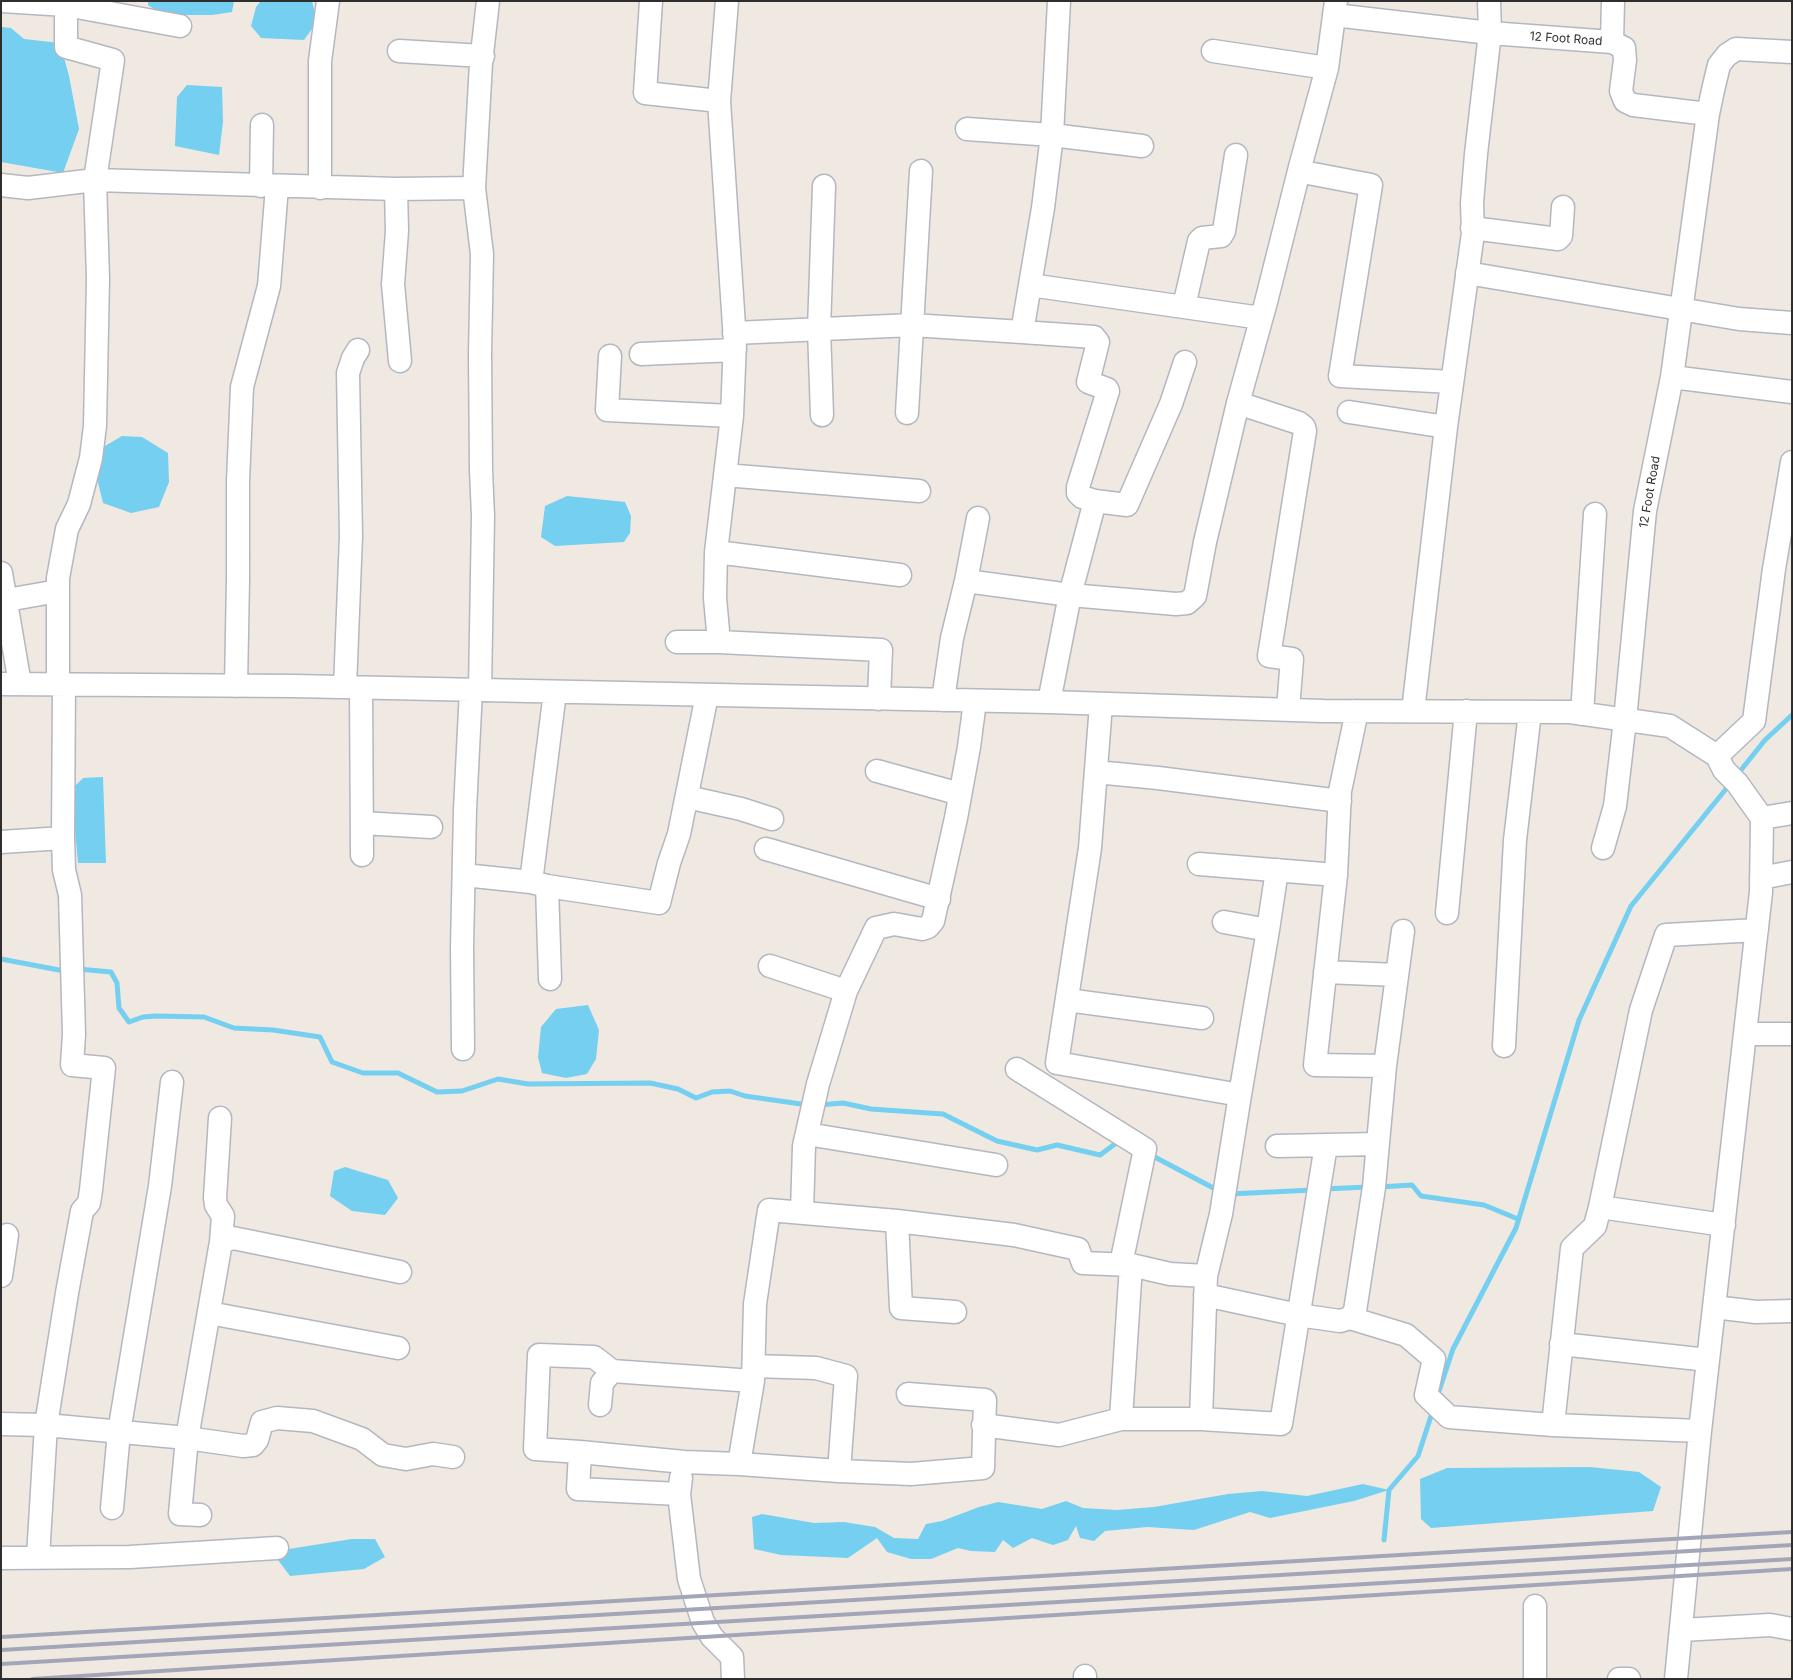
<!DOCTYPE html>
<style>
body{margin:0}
#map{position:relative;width:1793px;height:1680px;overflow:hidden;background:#efe9e1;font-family:Inter,sans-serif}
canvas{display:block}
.frame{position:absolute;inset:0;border:2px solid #2e2e2e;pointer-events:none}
</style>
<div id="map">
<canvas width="1793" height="1680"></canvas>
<div class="frame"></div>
</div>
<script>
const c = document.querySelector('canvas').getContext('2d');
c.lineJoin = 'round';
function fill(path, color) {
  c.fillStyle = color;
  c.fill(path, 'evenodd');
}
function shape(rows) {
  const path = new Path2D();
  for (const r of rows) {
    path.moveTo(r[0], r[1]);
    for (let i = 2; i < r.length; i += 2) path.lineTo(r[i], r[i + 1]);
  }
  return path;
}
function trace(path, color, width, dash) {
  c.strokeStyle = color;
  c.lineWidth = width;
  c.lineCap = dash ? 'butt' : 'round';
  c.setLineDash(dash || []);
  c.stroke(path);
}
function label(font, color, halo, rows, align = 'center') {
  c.font = font + ' Inter,sans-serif';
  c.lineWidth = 4.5;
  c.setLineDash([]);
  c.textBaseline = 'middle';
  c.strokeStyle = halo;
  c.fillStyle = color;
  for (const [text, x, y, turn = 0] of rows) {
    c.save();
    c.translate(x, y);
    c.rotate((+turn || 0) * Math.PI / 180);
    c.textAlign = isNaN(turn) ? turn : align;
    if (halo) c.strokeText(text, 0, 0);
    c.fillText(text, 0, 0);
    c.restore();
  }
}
const water = shape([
 [148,1,234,1,232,12,212,15,163,15,148,5],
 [261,1,312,1,317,22,304,40,261,38,251,26,256,7],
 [1,27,11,28,24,39,60,43,69,76,79,129,63,173,1,162],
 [187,85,222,87,223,122,219,155,175,146,177,97],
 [122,436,142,437,168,453,169,482,159,507,131,513,103,503,94,466,105,446],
 [567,496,625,502,631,516,630,533,624,542,555,546,541,537,545,506],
 [103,777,106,863,78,863,73,810,73,788,83,778],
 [588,1005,599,1030,596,1059,587,1074,566,1078,542,1073,538,1057,541,1027,556,1009],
 [345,1167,388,1180,398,1198,385,1215,352,1211,330,1196,334,1171],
 [1590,1467,1639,1472,1661,1487,1653,1511,1431,1528,1421,1519,1420,1479,1447,1468],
 [1363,1484,1389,1490,1354,1501,1270,1518,1250,1512,1194,1530,1147,1527,1105,1531,1094,1541,1080,1538,1076,1526,1068,1540,1053,1545,1032,1538,1013,1548,1003,1540,995,1552,971,1551,958,1548,931,1559,911,1559,887,1552,877,1538,848,1558,781,1555,754,1549,752,1517,762,1514,814,1523,844,1522,875,1527,894,1538,918,1539,926,1524,942,1521,979,1507,998,1502,1042,1509,1066,1501,1083,1508,1117,1510,1154,1507,1228,1494,1262,1491,1307,1496],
 [352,1539,375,1539,385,1557,364,1569,290,1576,278,1560,276,1551]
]);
const stream = shape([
 [1737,775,1765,740,1792,715],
 [1,959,59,970,67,970],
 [78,969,111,972,117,983,119,1008,129,1022,143,1017,156,1016,204,1017,234,1028,273,1030,320,1037,332,1062,363,1073,398,1073,437,1092,462,1091,498,1079,528,1084,650,1083,678,1089,696,1098,712,1092,730,1091,745,1096,808,1105],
 [819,1105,843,1103,871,1109,943,1114,997,1141,1037,1150,1057,1145,1100,1155,1119,1141],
 [1149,1154,1219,1191],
 [1379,1187,1412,1185,1421,1196,1484,1205,1518,1219],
 [1324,1189,1368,1187],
 [1229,1194,1313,1190],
 [1437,1397,1453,1349,1516,1228,1579,1020,1631,906,1730,784],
 [1384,1540,1389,1490,1418,1456,1433,1410]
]);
const minor = shape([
 [2,1,66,5,180,26],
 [651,1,645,93,719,101,735,341,732,416,716,552,715,598,719,642],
 [1334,15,1490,33,1612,42,1624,48,1625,60,1621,91,1625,101,1633,105,1708,114],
 [1612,42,1613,1],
 [399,51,483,56],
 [1213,51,1327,68],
 [719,101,727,1],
 [967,129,1052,135,1142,146],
 [1300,167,1308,173,1371,185,1340,376,1452,382],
 [1,185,28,188,95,180,396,189,474,188,481,63,488,1],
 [261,186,262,125],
 [320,188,320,61,328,1],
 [474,188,482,254,480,354,481,470,483,516,480,690],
 [396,189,397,231,393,284,400,361],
 [1472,228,1558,239,1561,236,1563,207],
 [1467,273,1739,319,1792,323],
 [1030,285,1261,318],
 [1184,306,1199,241,1202,238,1221,236,1224,231,1236,155],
 [1022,332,1094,337,1098,342,1088,382,1107,389,1108,391,1078,487,1078,493,1082,497,1095,501,1070,595,1049,702],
 [734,333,912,325,1022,332,1043,208,1052,135,1059,1],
 [641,354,735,350],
 [610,356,607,410,732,416],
 [1672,377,1792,392],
 [1238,403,1299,423,1304,427,1305,431,1269,656,1292,659,1288,709],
 [1349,412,1446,427],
 [907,413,921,171],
 [822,415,819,329,824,186],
 [725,475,919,491],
 [1095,501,1127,505,1171,404,1185,362],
 [716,552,900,575],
 [1,573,20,684],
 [966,581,1070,595,1176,604,1187,603,1195,596,1205,542,1238,403,1266,302,1300,167,1327,68,1336,1],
 [7,600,58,591],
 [677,642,719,642,881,650,879,699],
 [1,684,293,686,1049,702,1323,711,1570,712,1670,726,1717,756,1724,770,1737,783,1762,818,1761,892,1700,1431,1676,1679],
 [58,684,58,578,67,529,79,504,91,458,95,426,98,279,95,180,113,60,66,47,66,5],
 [236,686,238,579,238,481,242,387,269,286,277,187],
 [345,687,351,536,348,373,353,358,358,350],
 [361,688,362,855],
 [943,700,952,638,966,581,978,518],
 [1101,704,1090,848,1057,1063,1240,1095],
 [1357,711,1340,791,1336,875,1315,1065,1385,1066],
 [1413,711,1446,427,1473,233,1472,203,1476,154,1490,33,1489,1],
 [1582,714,1595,514],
 [1717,756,1754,721,1774,569,1792,462],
 [877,771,960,794],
 [1096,772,1158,778,1340,801],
 [687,797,741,809,772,819],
 [1762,818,1792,813],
 [362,823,431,827],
 [1,842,63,838],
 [1603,848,1615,806,1625,720,1645,511,1672,377,1708,114,1713,90,1719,65,1727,55,1736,49,1792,52],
 [766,849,939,899],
 [1199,864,1336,875],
 [464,875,531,882],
 [1761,878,1792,872],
 [547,886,659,903,669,863,679,834,707,695],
 [1447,913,1466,711],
 [1268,930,1277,870],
 [770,966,846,991],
 [1325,972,1397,975],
 [550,979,547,886,531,882,555,692],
 [1067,1000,1202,1018],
 [1745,1034,1792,1034],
 [1504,1046,1515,840,1530,712],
 [463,1049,462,948,465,809,471,690],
 [1017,1069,1145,1149,1121,1264],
 [220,1118,215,1198,216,1205,223,1216,221,1242],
 [807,1134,996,1165],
 [1277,1146,1377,1144],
 [802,1212,804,1146,818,1084,846,991,876,928,894,924,922,929,928,927,933,921,956,818,969,747,975,701],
 [897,1221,901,1308,955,1312],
 [1724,1225,1600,1207,1641,1010,1666,935,1757,930],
 [1,1276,7,1235],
 [1205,1295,1298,1315,1340,1321,1350,1318,1355,1311,1374,1187,1385,1066,1403,931],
 [1714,1307,1756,1312,1792,1311],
 [209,1313,398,1348],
 [1350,1318,1406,1335,1434,1359,1426,1395,1449,1417,1553,1425,1700,1431],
 [1561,1344,1708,1360],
 [754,1366,816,1368,846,1376,839,1471,911,1474,983,1468,985,1400,908,1394],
 [600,1405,602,1383,612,1371],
 [1121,1419,1131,1265],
 [1201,1419,1206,1276,1221,1214,1240,1095,1268,930,1224,922],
 [1,1424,46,1425,187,1438,243,1446,253,1445,257,1440,262,1422,277,1418,313,1421,362,1439,383,1455,406,1459,433,1454,453,1457],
 [983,1425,1059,1435,1121,1419,1201,1419,1281,1424,1326,1145],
 [1553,1425,1572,1248,1595,1226,1600,1207],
 [580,1452,684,1462,739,1464,753,1381,755,1304,769,1210,897,1221,1014,1235,1078,1249,1083,1263,1131,1265,1170,1274,1206,1276],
 [739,1464,839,1471],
 [681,1478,679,1494,689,1579,703,1622,712,1637,732,1657,733,1679],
 [679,1494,578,1489,580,1452,535,1449,539,1355,594,1357,612,1371,753,1381],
 [112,1508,119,1432,160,1186,172,1082],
 [200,1515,180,1514,187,1438,221,1242,233,1238,400,1272],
 [38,1557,46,1425,67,1293,82,1211,89,1203,91,1190,104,1068,72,1065,74,1034,70,895,64,870,63,838,64,685],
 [1,1558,130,1557,277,1548],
 [1535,1606,1535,1679],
 [1682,1630,1770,1625,1792,1629],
 [1085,1676,1085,1679],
 [1619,1679,1629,1679]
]);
const rail = shape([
 [1,1637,1792,1532],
 [1,1650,1792,1545],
 [1,1664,1792,1559],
 [32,1679,1792,1569]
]);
const streetNames = [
 ["12 Foot Road",1566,39,4],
 ["12 Foot Road",1650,492,-80]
];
fill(water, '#75cff0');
trace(stream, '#75cff0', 5);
trace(minor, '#b4b7c1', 25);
trace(minor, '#fff', 22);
trace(rail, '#a3a6b8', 4);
label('12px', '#2e2e2e', '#fff', streetNames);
</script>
